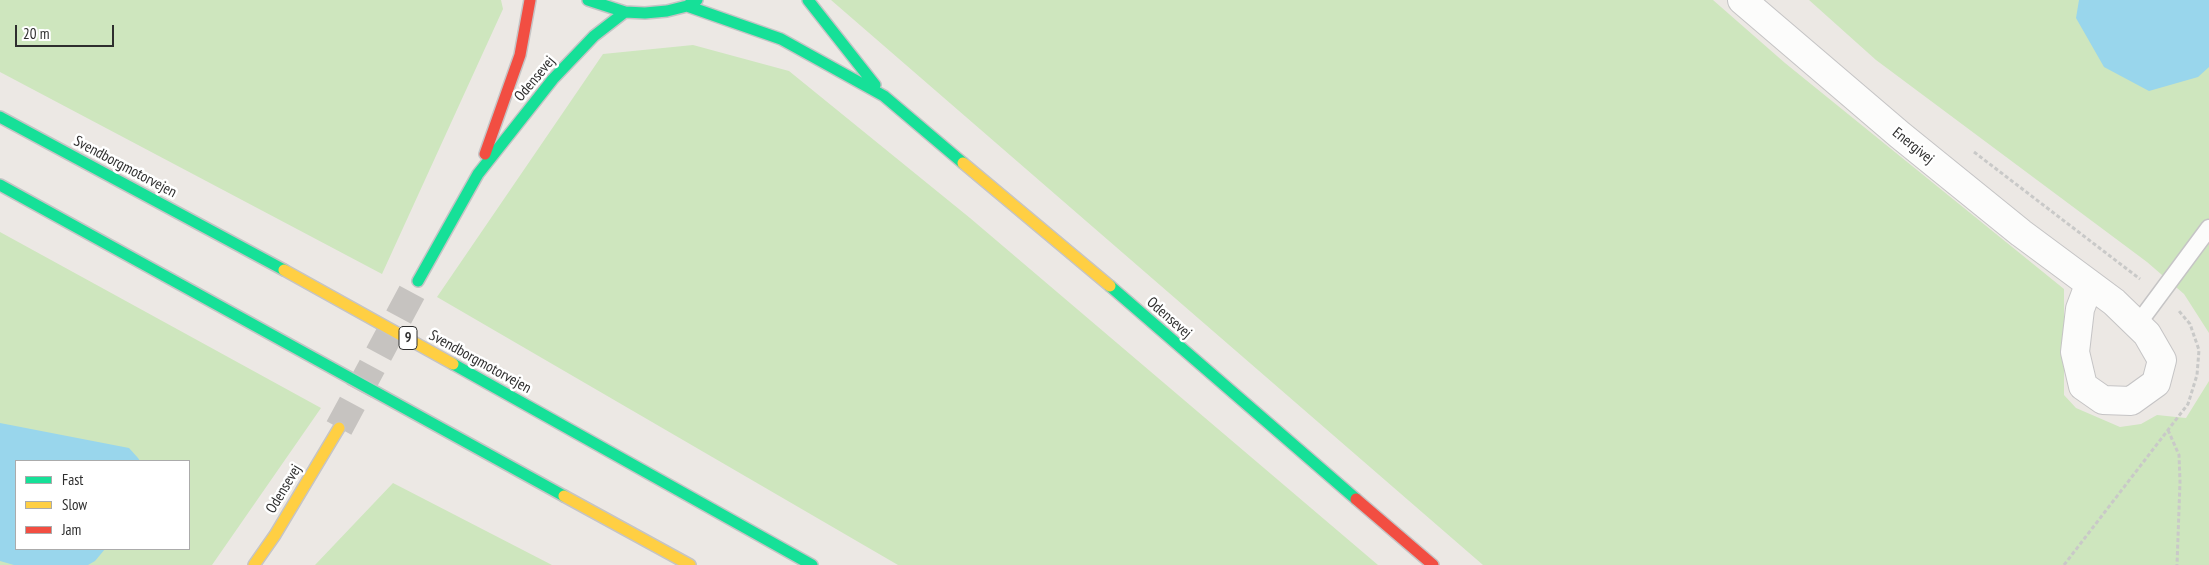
<!DOCTYPE html>
<style>
body{margin:0}
#map{position:relative;width:2209px;height:565px;overflow:hidden;background:#ece8e4;font-family:"PT Sans Narrow",sans-serif}
canvas{display:block}
.legend{position:absolute;left:15px;top:460px;width:175px;height:90px;box-sizing:border-box;background:#fff;border:1px solid #ababab;margin:0;padding:6px 9px;list-style:none;font-size:15px;color:#2e2e2e}
.legend li{display:flex;align-items:center;gap:10px;height:25px}
.legend b{width:25px;border:1px solid #ababab}
.scale{position:absolute;left:15px;top:25px;width:99px;height:22px;box-sizing:border-box;border:2px solid #2e2e2e;border-top:0;padding-left:6px;font-size:15px;line-height:18px;white-space:nowrap;color:#2e2e2e;-webkit-text-stroke:4px #fff;paint-order:stroke}
</style>
<div id="map">
<canvas width="2209" height="565"></canvas>
<ul class="legend">
<li><b style="height:6px;background:#16e098"></b>Fast</li>
<li><b style="height:6px;background:#ffcf43"></b>Slow</li>
<li><b style="height:6px;background:#f24e42"></b>Jam</li>
</ul>
<div class="scale">20 m</div>
</div>
<script>
const c = document.querySelector('canvas').getContext('2d');
c.lineJoin = 'round';
function fill(path, color) {
  c.fillStyle = color;
  c.fill(path, 'evenodd');
}
function shape(rows) {
  const path = new Path2D();
  for (const r of rows) {
    path.moveTo(r[0], r[1]);
    for (let i = 2; i < r.length; i += 2) path.lineTo(r[i], r[i + 1]);
  }
  return path;
}
function trace(path, color, width, dash) {
  c.strokeStyle = color;
  c.lineWidth = width;
  c.lineCap = dash ? 'butt' : 'round';
  c.setLineDash(dash || []);
  c.stroke(path);
}
function label(font, color, halo, rows, align = 'center') {
  c.font = font + ' "PT Sans Narrow",sans-serif';
  c.lineWidth = 5;
  c.setLineDash([]);
  c.textBaseline = 'middle';
  c.strokeStyle = halo;
  c.fillStyle = color;
  for (const [text, x, y, turn = 0] of rows) {
    c.save();
    c.translate(x, y);
    c.rotate((+turn || 0) * Math.PI / 180);
    c.textAlign = isNaN(turn) ? turn : align;
    if (halo) c.strokeText(text, 0, 0);
    c.fillText(text, 0, 0);
    c.restore();
  }
}
const green = shape([
 [0,0,501,0,503,9,382,274,0,72],
 [831,0,1713,0,1785,63,2064,289,2064,395,2076,408,2120,427,2141,424,2157,415,2186,418,2209,381,2209,565,1483,565],
 [1809,0,2209,0,2209,333,2184,294,2147,262,1876,60],
 [693,45,789,71,970,218,1378,565,898,565,437,297,603,54],
 [0,232,321,408,212,565,0,565],
 [16,461,189,461,189,549,16,549],
 [393,483,552,565,315,565]
]);
const water = shape([
 [2079,0,2209,0,2209,67,2198,77,2149,91,2104,67,2076,18],
 [0,423,129,448,138,458,140,461,16,461,16,549,105,549,95,561,88,565,14,565,0,561]
]);
const secondaryTunnel = shape([
 [339,428,418,281]
]);
const path = shape([
 [1974,152,2140,279],
 [2168,430,2179,455,2180,482,2177,565],
 [2064,565,2188,404,2197,375,2199,350,2190,324,2179,311]
]);
const lane = shape([
 [2137,325,2209,228]
]);
const street = shape([
 [1742,0,1900,135,2021,233,2114,302,2147,334,2162,360,2156,383,2131,401,2103,400,2083,386,2075,352,2080,309,2089,285]
]);
const fast = shape([
 [588,0,625,12,645,13,667,11,687,6,697,0],
 [808,0,875,85],
 [687,6,781,39,884,96,963,163],
 [0,117,284,270],
 [0,185,564,496],
 [418,281,478,174,553,79,594,36,625,12],
 [1110,286,1356,499],
 [453,364,812,565]
]);
const slow = shape([
 [963,163,1110,286],
 [284,270,453,364],
 [564,496,690,565],
 [254,565,275,535,339,428]
]);
const jam = shape([
 [485,154,520,55,530,0],
 [1356,499,1433,565]
]);
const shields = [
 [408,338,18]
];
const shieldNames = [
 ["9",408,338]
];
const streetNames = [
 ["Odensevej",535,79,-50],
 ["Energivej",1913,146,39],
 ["Svendborgmotorvejen",125,167,28],
 ["Odensevej",1169,318,41],
 ["Svendborgmotorvejen",480,362,29],
 ["Odensevej",284,489,-59]
];
fill(green, '#cee6be');
fill(water, '#99d6ec');
trace(secondaryTunnel, '#c6c3c0', 28, [28, 14]);
trace(lane, '#c5c4c5', 19);
trace(street, '#c5c4c5', 30);
trace(fast, '#c5c4c5', 14);
trace(slow, '#c5c4c5', 14);
trace(jam, '#c5c4c5', 14);
trace(path, '#c9c9c8', 3, [4, 2.5]);
trace(lane, '#fcfcfb', 16);
trace(street, '#fcfcfb', 28);
trace(fast, '#16e098', 11);
trace(slow, '#ffcf43', 11);
trace(jam, '#f24e42', 11);
for (const [x, y, w] of shields) {
  const box = new Path2D();
  box.roundRect(x - w / 2, y - 11.5, w, 23, 4);
  c.fillStyle = '#fff';
  c.fill(box);
  trace(box, '#2e2e2e', 1);
}
label('bold 14px', '#2e2e2e', null, shieldNames);
label('15px', '#2e2e2e', '#fff', streetNames);
</script>
